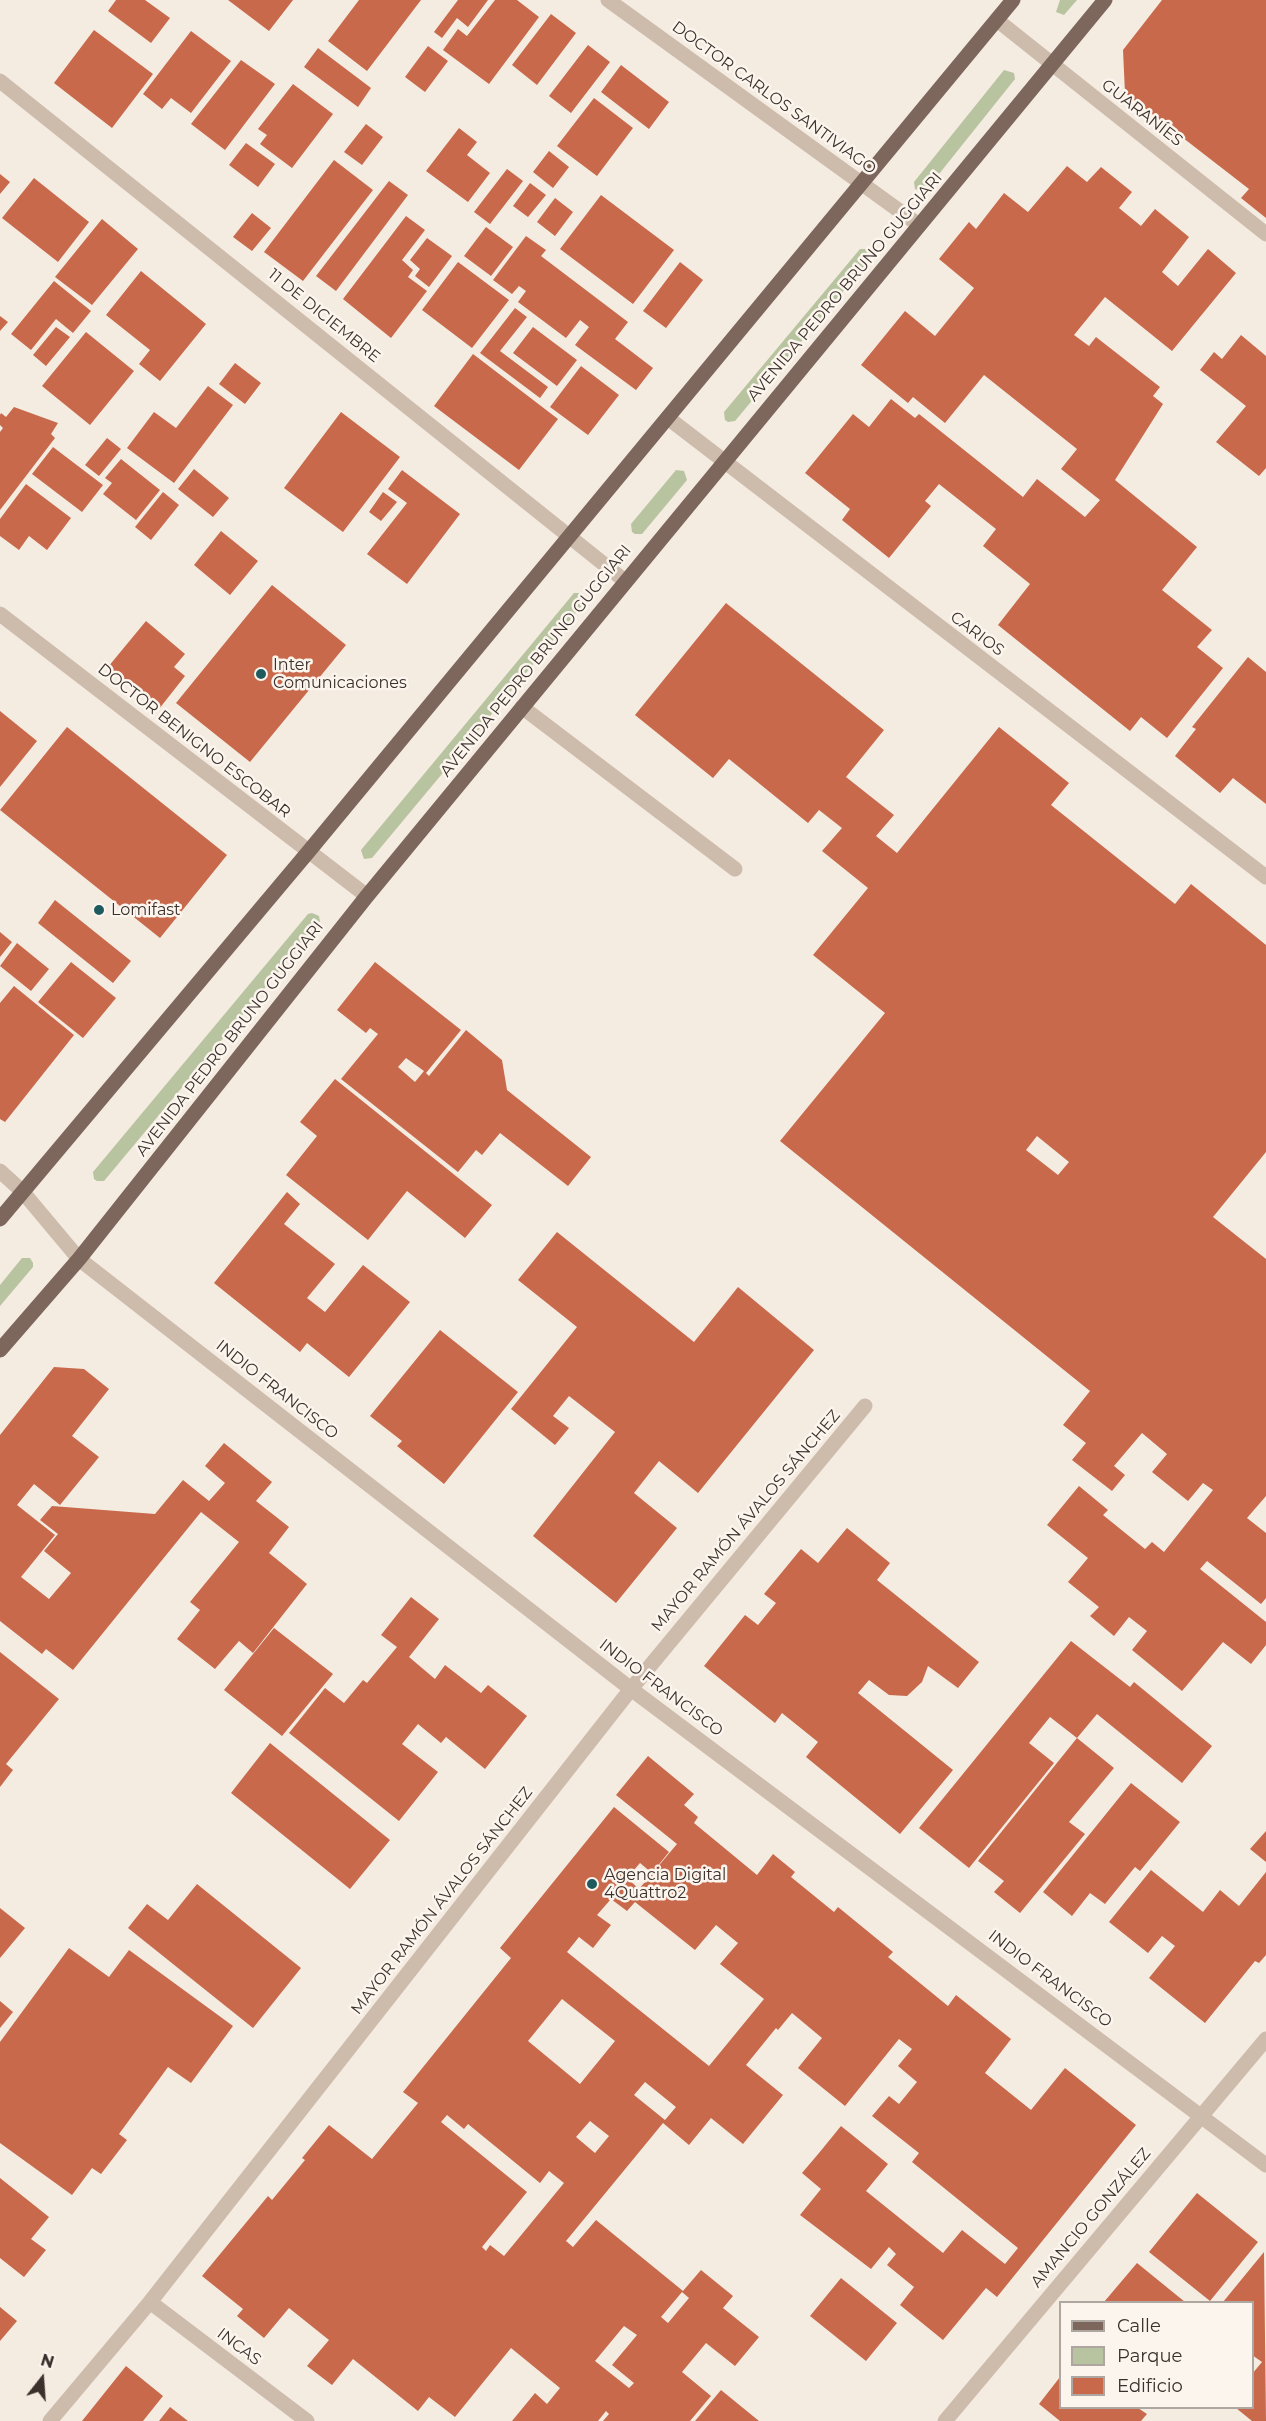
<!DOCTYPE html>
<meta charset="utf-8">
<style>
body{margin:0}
#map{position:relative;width:1266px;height:2421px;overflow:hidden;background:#f4ebe1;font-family:Montserrat,sans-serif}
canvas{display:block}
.legend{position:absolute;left:1059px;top:2301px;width:195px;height:108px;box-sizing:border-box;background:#fbf5ee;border:2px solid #aea6a0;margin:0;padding:8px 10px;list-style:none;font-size:18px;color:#3b302b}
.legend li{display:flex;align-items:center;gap:12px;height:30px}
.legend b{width:30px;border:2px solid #aea6a0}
.north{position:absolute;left:12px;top:2349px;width:60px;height:60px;-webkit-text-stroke:4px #fbf5ee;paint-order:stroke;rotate:17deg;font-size:16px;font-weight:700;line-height:24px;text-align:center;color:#3b302b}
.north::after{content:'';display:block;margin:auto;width:21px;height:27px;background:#3b302b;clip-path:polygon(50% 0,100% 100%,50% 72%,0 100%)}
</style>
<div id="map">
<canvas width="1266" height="2421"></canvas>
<ul class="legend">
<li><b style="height:8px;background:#7d675c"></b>Calle</li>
<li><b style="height:16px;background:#b8c4a0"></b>Parque</li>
<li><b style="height:16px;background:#c8694b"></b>Edificio</li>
</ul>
<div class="north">N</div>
</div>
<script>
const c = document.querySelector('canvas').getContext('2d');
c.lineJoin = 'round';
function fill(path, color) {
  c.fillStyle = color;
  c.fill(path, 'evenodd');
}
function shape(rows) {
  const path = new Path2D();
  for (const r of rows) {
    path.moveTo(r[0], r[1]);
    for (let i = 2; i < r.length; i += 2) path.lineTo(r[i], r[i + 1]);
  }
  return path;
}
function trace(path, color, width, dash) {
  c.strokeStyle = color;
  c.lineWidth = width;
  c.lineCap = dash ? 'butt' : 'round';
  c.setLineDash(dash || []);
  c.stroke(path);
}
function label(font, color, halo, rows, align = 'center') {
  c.font = font + ' Montserrat,sans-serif';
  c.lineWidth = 5;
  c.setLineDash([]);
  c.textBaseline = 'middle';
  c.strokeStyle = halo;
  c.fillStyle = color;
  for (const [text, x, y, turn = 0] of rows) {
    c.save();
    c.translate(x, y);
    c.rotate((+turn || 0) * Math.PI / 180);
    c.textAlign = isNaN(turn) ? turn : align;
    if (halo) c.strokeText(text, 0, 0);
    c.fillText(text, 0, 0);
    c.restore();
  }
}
const green = shape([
 [1060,0,1077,0,1064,15,1056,12],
 [1004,70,1014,73,1015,79,927,189,922,191,915,189,914,182],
 [860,249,867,249,870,251,871,258,735,421,728,422,725,420,724,412],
 [676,470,684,471,687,480,642,534,635,534,632,532,631,524],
 [574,593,582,593,585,596,585,602,372,858,364,859,361,850],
 [312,913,319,916,320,922,104,1181,97,1181,94,1179,93,1172,308,914],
 [22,1258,30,1258,33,1263,33,1267,0,1306,0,1285]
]);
const building = shape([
 [116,0,145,0,170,18,151,43,108,11],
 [228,0,293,0,269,31],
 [359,0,421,0,367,71,328,41],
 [458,0,488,0,468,27,457,18,442,38,434,32],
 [495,0,517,0,539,17,489,84,443,50,458,29,467,36],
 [1162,0,1266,0,1266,218,1241,198,1249,189,1125,93,1123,50],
 [551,14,576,33,537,85,512,65],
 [94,30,153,74,112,128,54,83],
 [191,31,231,61,191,113,171,98,162,109,143,94],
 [588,45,610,62,571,113,549,96],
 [428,46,448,61,425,92,405,77],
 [318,48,371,88,358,107,304,67],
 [241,60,275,84,225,150,191,124],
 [621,65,669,102,649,129,601,92],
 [293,84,333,114,292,168,260,144,267,135,258,129],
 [594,98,633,128,597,176,557,146],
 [366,124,383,137,362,165,344,152],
 [459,128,477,142,467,155,490,173,468,202,426,171],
 [246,143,275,164,258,187,229,165],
 [549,151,569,167,553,188,533,172],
 [334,160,373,190,303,281,264,252],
 [1067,166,1087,182,1101,167,1132,192,1119,208,1141,226,1155,209,1189,237,1162,272,1178,286,1208,249,1236,273,1172,351,1105,297,1074,335,1089,346,1096,337,1160,387,1153,396,1163,404,1115,480,1197,547,1162,590,1212,630,1197,647,1223,668,1167,738,1141,717,1130,731,998,625,1030,584,983,546,996,529,939,484,925,501,931,506,889,558,842,520,850,509,805,473,853,414,869,427,891,399,915,418,919,414,1023,497,1037,479,1085,517,1100,500,1061,469,1077,449,984,375,945,423,913,397,908,403,861,365,905,311,935,336,974,288,939,259,969,222,976,229,1004,193,1028,212],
 [507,169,523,181,490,224,474,212],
 [0,174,10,182,0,194],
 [34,178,89,222,58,262,2,218],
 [389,181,408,195,336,291,316,276],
 [530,183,546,195,528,217,513,206],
 [601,195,674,250,633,304,560,249],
 [555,198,573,212,555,236,537,222],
 [252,213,271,228,252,251,233,237],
 [406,216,425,230,402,260,413,270,408,277,427,291,391,338,343,299],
 [102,219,138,249,92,305,55,277],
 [486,227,513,247,491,276,464,256],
 [526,236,546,250,541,256,628,322,615,339,653,368,636,390,575,345,589,327,580,320,566,338,518,302,526,291,519,286,512,294,493,280],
 [427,238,452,256,429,287,415,276,420,269,410,260],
 [458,262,509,300,472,348,422,310],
 [680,262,703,280,666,328,643,311],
 [141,271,206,324,160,381,139,364,150,350,106,315],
 [54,281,91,311,73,333,56,319,31,350,11,334],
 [515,308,527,317,500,351,548,387,540,398,480,353],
 [0,316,8,322,0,331],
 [56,327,70,337,46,366,33,355],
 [533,327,577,360,557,386,513,353],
 [86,332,134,371,90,425,42,386],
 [1241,335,1266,356,1266,468,1259,476,1216,442,1246,406,1200,370,1214,352,1222,359],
 [473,354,558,419,519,470,434,406],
 [235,363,261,383,245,404,219,384],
 [581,366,619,395,588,435,550,407],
 [208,386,233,405,174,483,127,448,154,412,176,428],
 [14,407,58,423,51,434,55,438,0,510,0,432,3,428,0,425,0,415,1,413,6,417],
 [341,412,400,457,343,532,284,488],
 [107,438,121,449,99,476,85,465],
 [53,447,103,485,82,512,32,474],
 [121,459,160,490,136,520,103,494,112,483,105,478],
 [194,469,229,498,213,517,178,489],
 [402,470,460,514,407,584,367,554,407,503,388,489],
 [26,484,71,518,47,550,29,536,19,550,0,536,0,519],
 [163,492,179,505,151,540,135,527],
 [383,492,397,502,381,521,369,512],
 [221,531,258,561,230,595,194,565],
 [272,585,346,645,250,762,176,703],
 [726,603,884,730,846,777,894,815,876,836,897,853,999,727,1069,783,1051,805,1175,904,1191,884,1266,945,1266,1152,1213,1217,1266,1259,1266,1496,1247,1518,1266,1533,1266,1598,1261,1604,1207,1561,1200,1569,1266,1622,1266,1645,1251,1664,1223,1642,1182,1691,1132,1650,1147,1631,1129,1617,1114,1636,1090,1616,1099,1607,1068,1582,1088,1558,1047,1525,1079,1486,1108,1510,1103,1515,1145,1549,1152,1542,1164,1552,1213,1490,1203,1483,1188,1501,1152,1472,1167,1454,1142,1433,1114,1466,1125,1475,1112,1491,1072,1460,1086,1443,1063,1425,1090,1391,780,1141,885,1013,813,955,868,888,822,851,842,828,819,810,808,823,729,759,713,778,635,715],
 [1037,1136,1069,1162,1058,1175,1026,1150],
 [146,621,185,654,174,667,185,676,159,709,108,667],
 [1248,657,1266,672,1266,804,1233,778,1220,793,1175,756,1196,729,1192,727],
 [0,711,37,741,0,787],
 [67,727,227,855,160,938,0,810],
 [55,900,131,961,113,983,38,923],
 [0,932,12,942,0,957],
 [17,943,49,969,31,991,0,966],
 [71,962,116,998,83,1038,38,1002],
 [375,962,461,1030,426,1073,429,1076,466,1030,502,1060,507,1090,591,1157,568,1186,500,1133,482,1155,476,1150,458,1172,341,1079,378,1034,370,1028,366,1033,337,1010],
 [406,1058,424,1071,415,1082,398,1067],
 [14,986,74,1035,5,1122,0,1119,0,1003],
 [335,1079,492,1205,465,1238,407,1191,368,1240,286,1175,317,1136,300,1122],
 [287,1192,300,1204,284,1224,335,1264,307,1298,325,1312,363,1265,410,1302,349,1377,307,1343,300,1352,214,1283],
 [557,1232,694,1342,738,1287,814,1350,698,1493,659,1461,634,1493,677,1528,616,1603,533,1536,615,1432,569,1396,553,1416,569,1428,555,1445,511,1409,577,1327,518,1280],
 [440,1330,518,1392,444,1484,397,1446,402,1441,370,1416],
 [54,1367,84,1369,109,1389,72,1436,99,1457,60,1505,34,1484,17,1505,55,1535,21,1577,49,1599,71,1573,44,1551,58,1534,40,1520,52,1506,155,1514,183,1480,209,1501,225,1483,205,1466,224,1443,272,1482,256,1501,289,1527,269,1553,307,1584,253,1653,239,1641,215,1669,177,1639,200,1610,190,1602,239,1542,201,1512,73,1670,46,1649,42,1654,0,1621,0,1435],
 [847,1528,890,1563,877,1580,979,1662,958,1688,928,1666,922,1682,907,1696,889,1695,869,1680,858,1693,953,1770,900,1834,806,1757,818,1742,782,1713,775,1723,704,1666,745,1615,758,1625,776,1603,764,1594,801,1549,818,1563],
 [411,1597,439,1619,409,1657,435,1679,445,1665,481,1693,488,1685,527,1716,485,1769,446,1737,441,1743,418,1724,402,1744,438,1772,399,1821,289,1733,325,1688,344,1703,363,1680,367,1683,397,1647,381,1635],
 [274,1628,333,1674,282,1736,224,1690],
 [1071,1641,1130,1687,1134,1682,1212,1746,1182,1783,1097,1714,1077,1738,1050,1717,1029,1743,1054,1763,969,1868,919,1828],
 [0,1652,59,1699,6,1764,13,1770,0,1787],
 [1077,1738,1114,1768,1069,1822,1085,1834,1020,1913,994,1892,1004,1881,978,1861],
 [270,1743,390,1840,350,1889,231,1793],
 [648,1756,694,1794,684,1805,698,1817,694,1823,757,1875,773,1854,795,1872,791,1877,834,1912,838,1907,893,1952,888,1957,948,2006,956,1995,1011,2039,985,2073,1031,2110,1065,2068,1136,2125,997,2297,986,2288,943,2340,900,2305,914,2287,887,2265,896,2254,889,2247,871,2269,800,2215,821,2189,802,2173,819,2153,841,2126,888,2164,866,2191,943,2253,962,2230,1005,2264,1018,2248,912,2162,919,2153,872,2116,889,2096,899,2104,917,2082,898,2066,912,2049,899,2039,845,2106,798,2068,822,2038,792,2013,778,2030,776,2028,746,2065,783,2095,743,2144,711,2118,689,2145,663,2123,566,2241,573,2247,596,2220,683,2291,701,2270,733,2296,723,2308,759,2337,735,2366,706,2343,682,2372,711,2396,690,2421,603,2421,609,2414,606,2411,598,2421,512,2421,535,2393,547,2404,560,2388,511,2348,455,2417,429,2397,418,2411,353,2359,332,2385,307,2366,329,2340,289,2308,264,2338,237,2316,243,2309,202,2276,268,2196,272,2200,305,2160,302,2158,329,2125,372,2159,418,2103,403,2092,511,1958,500,1948,614,1807,669,1852,652,1873,640,1863,627,1878,639,1889,677,1844,616,1795],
 [611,1899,627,1911,635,1902,695,1950,716,1925,738,1943,720,1964,764,1999,709,2066,567,1952,579,1937,593,1948,611,1925,597,1915],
 [562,1999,615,2041,580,2084,528,2041],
 [645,2082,676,2107,665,2120,634,2095],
 [447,2115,464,2129,468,2124,540,2183,549,2171,564,2183,504,2256,490,2245,486,2251,482,2247,527,2192,441,2122],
 [590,2121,609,2136,595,2153,576,2137],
 [682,2292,689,2298,668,2323,661,2317],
 [624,2326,637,2335,612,2365,634,2383,629,2388,595,2361],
 [1131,1783,1180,1822,1140,1871,1135,1867,1105,1904,1090,1893,1072,1916,1043,1892],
 [1266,1831,1266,1862,1250,1849],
 [1151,1870,1203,1912,1220,1890,1239,1906,1266,1872,1266,1955,1259,1963,1255,1961,1205,2023,1149,1978,1175,1946,1162,1936,1148,1953,1109,1922],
 [197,1884,301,1968,253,2028,128,1928,147,1904,168,1920],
 [0,1908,25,1928,0,1958],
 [69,1948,109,1977,129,1950,233,2026,191,2083,168,2067,119,2134,127,2140,101,2174,92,2168,72,2195,0,2143,0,2042],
 [0,2001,13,2012,0,2028],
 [0,2178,49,2217,31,2239,46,2250,24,2277,0,2258],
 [1197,2193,1258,2242,1210,2301,1149,2252],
 [1264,2252,1266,2421,1252,2421,1236,2408,1252,2408,1252,2374,1262,2362,1252,2355,1252,2302,1223,2302],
 [1137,2263,1185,2302,1104,2302],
 [841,2278,897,2323,866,2361,810,2316],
 [0,2307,17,2321,0,2341],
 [126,2366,163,2396,143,2421,82,2421],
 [1060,2377,1060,2408,1138,2408,1147,2414,1141,2421,1060,2421,1039,2404],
 [721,2390,759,2421,695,2421],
 [170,2407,188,2421,159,2421]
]);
const service = shape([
 [522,707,735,869]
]);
const minor = shape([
 [608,0,919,225],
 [997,20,1266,234],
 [0,81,625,581],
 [668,418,1266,877],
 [0,614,367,896],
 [0,1171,22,1191,79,1259,631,1689,1266,2165],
 [150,2302,307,2421],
 [50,2421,150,2302,631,1689,865,1406],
 [945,2421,1266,2039]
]);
const primary = shape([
 [0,1219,309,851,1013,0],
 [0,1350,79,1259,367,896,1105,0]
]);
const markers = [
 [261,674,6,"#1f5a5e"],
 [99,910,6,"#1f5a5e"],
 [592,1884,6,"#1f5a5e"]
];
const streetNames = [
 ["DOCTOR CARLOS SANTIVIAGO",774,98,36],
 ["GUARANÍES",1142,113,38],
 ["AVENIDA PEDRO BRUNO GUGGIARI",845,287,-50],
 ["11 DE DICIEMBRE",324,316,39],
 ["CARIOS",977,634,37],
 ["AVENIDA PEDRO BRUNO GUGGIARI",536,661,-51],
 ["DOCTOR BENIGNO ESCOBAR",194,741,38],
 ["AVENIDA PEDRO BRUNO GUGGIARI",230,1039,-52],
 ["INDIO FRANCISCO",277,1390,38],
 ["MAYOR RAMÓN ÁVALOS SÁNCHEZ",746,1521,-50],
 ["INDIO FRANCISCO",661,1688,37],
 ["MAYOR RAMÓN ÁVALOS SÁNCHEZ",442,1901,-52],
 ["INDIO FRANCISCO",1050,1979,37],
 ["AMANCIO GONZÁLEZ",1091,2218,-50],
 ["INCAS",239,2347,37]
];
const poiNames = [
 ["Inter",273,665],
 ["Comunicaciones",273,683],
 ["Lomifast",111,910],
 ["Agencia Digital",604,1875],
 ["4Quattro2",604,1893]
];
fill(green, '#b8c4a0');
fill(building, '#c8694b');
trace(service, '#cdbbac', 15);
trace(minor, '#cdbbac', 15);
trace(primary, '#7d675c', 15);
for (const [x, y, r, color] of markers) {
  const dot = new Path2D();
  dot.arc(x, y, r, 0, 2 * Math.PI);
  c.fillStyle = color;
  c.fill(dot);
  trace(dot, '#fbf5ee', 2);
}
label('16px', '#3b302b', '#fbf5ee', streetNames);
label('16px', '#3b302b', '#fbf5ee', poiNames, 'left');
</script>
